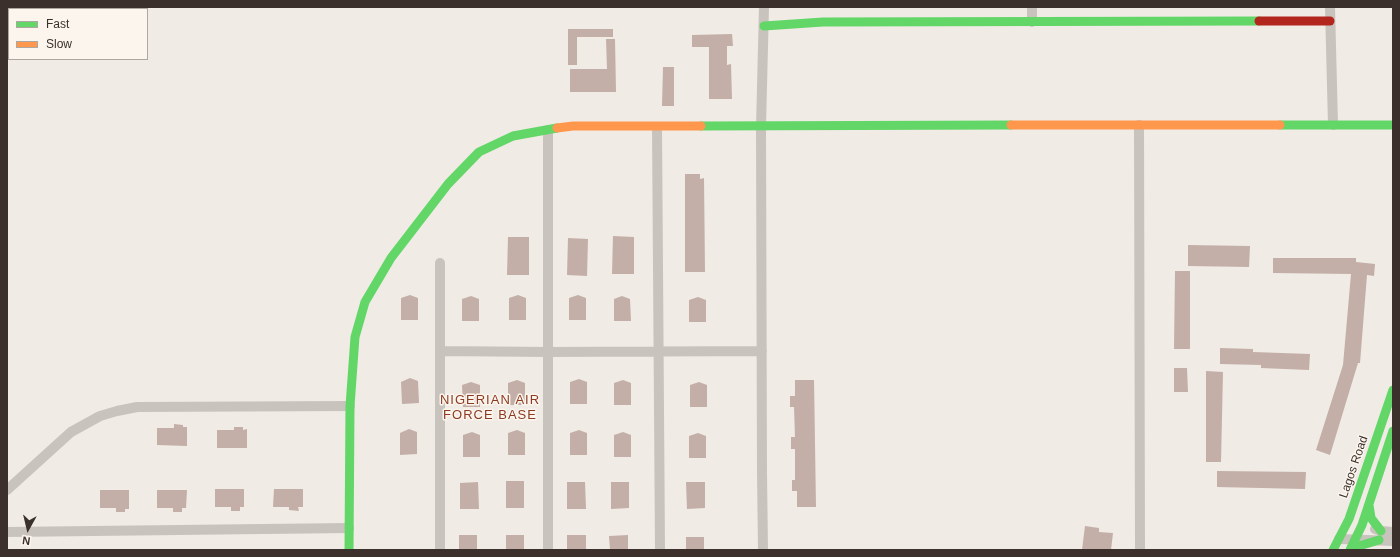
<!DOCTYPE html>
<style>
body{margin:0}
#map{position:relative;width:1400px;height:557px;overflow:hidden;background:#f0ebe5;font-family:Arial,sans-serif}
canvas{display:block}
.frame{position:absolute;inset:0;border:8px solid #3b302b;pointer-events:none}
.legend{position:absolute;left:8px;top:8px;width:140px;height:52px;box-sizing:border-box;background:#fbf5ee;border:1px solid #aea6a0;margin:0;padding:5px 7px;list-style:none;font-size:12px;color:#3b302b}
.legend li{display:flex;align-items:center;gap:8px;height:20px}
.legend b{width:20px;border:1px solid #aea6a0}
.north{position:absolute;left:8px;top:509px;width:40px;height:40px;-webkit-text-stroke:3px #fbf5ee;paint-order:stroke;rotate:188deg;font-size:11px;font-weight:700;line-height:16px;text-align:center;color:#3b302b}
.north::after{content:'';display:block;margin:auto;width:14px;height:18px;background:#3b302b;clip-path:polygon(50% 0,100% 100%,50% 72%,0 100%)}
</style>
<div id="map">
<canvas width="1400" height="557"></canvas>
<div class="frame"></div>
<ul class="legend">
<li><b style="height:5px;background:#63d668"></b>Fast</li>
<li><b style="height:5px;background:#ff974d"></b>Slow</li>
</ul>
<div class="north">N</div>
</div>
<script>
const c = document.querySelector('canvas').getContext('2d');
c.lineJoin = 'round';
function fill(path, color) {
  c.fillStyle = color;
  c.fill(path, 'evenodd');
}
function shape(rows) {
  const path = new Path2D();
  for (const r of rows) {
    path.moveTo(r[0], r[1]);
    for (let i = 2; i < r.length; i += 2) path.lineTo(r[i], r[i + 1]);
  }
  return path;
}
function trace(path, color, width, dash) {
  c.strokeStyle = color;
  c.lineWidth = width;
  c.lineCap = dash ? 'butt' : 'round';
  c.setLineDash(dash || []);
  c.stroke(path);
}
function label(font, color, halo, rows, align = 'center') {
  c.font = font + ' Arial,sans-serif';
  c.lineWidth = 3;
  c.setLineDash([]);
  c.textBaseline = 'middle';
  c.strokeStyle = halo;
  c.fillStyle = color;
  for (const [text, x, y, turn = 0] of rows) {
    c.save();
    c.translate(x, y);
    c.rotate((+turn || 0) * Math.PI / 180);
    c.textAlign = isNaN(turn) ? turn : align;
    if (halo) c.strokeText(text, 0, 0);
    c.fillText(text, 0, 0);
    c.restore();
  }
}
const building = shape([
 [568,29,613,29,613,37,577,37,577,65,568,65],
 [732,34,733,46,727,46,727,65,731,64,732,99,709,99,709,47,692,47,692,35],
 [606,39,615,39,616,92,570,92,570,69,607,69],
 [663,67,674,67,674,106,662,106],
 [685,174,700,174,700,179,704,178,705,272,685,272],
 [613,236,634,237,634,274,612,274],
 [508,237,529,237,529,275,507,275],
 [568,238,588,239,587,276,567,275],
 [1188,245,1250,246,1249,267,1188,266],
 [1273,258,1356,258,1356,262,1375,264,1374,276,1367,275,1360,363,1358,363,1330,455,1316,450,1343,365,1351,274,1273,273],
 [1175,271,1190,271,1190,349,1174,349],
 [410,295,418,298,418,320,401,320,401,298],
 [518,295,526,298,526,320,509,320,509,298],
 [578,295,586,298,586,320,569,320,569,298],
 [471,296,479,299,479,321,462,321,462,299],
 [622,296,630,299,631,321,614,321,614,299],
 [698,297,706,300,706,322,689,322,689,300],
 [1220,348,1253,349,1253,352,1310,354,1309,370,1261,368,1261,365,1220,364],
 [1174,368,1187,368,1188,392,1174,392],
 [1206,371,1223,372,1221,462,1206,462],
 [410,378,418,381,419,403,402,404,401,382],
 [579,379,587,382,587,404,570,404,570,382],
 [517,380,525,383,525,405,508,405,508,383],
 [623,380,631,383,631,405,614,405,614,383],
 [795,380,814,380,816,507,797,507,797,491,792,491,792,480,795,480,795,449,791,449,791,437,795,437,794,407,790,407,790,396,795,396],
 [471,382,480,385,480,407,463,407,462,385],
 [699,382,707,385,707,407,690,407,690,385],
 [174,424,183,425,183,427,187,427,187,446,157,445,157,428,174,428],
 [234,427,243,427,243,430,247,429,247,448,217,448,217,430,234,430],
 [409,429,417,432,417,454,400,455,400,433],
 [517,430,525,433,525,455,508,455,508,433],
 [579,430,587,433,587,455,570,455,570,433],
 [472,432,480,435,480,457,463,457,463,435],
 [623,432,631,435,631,457,614,457,614,435],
 [698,433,706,436,706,458,689,458,689,436],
 [1217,471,1306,472,1305,489,1217,487],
 [506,481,524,481,524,508,506,508],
 [478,482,479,509,460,509,460,483],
 [567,482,585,482,586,509,567,509],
 [611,482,629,482,629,508,611,509],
 [686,482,705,482,705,508,687,509],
 [215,489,244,489,244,507,240,507,240,511,231,511,231,507,215,507],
 [274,489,303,489,303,507,298,507,299,511,289,510,289,507,273,507],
 [100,490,129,490,129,509,125,509,125,512,116,512,116,508,100,508],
 [157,490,187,490,186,508,182,508,182,512,173,512,173,508,157,508],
 [1085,526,1099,528,1099,532,1113,533,1111,550,1082,550],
 [459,535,477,535,477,550,459,550],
 [506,535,524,535,524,550,506,550],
 [567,535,586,535,586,550,567,550],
 [628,535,628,550,610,550,609,536],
 [686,537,704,537,704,550,686,550]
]);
const street = shape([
 [1330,7,1333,125],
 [1032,22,1032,7],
 [1139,125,1140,550],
 [657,127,660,550],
 [548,130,548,550],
 [440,351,548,352,762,351],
 [7,490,71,432,100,416,117,411,137,407,350,406],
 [1375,529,1381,531,1393,532],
 [7,532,349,528],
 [1339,539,1393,541],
 [440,550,440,263],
 [763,550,762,473,761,127,764,7]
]);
const fast = shape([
 [764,26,823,22,1259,21],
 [1280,125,1393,125],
 [701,126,1011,125],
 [1369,505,1371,518,1381,531],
 [349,550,350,406,355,337,365,302,391,258,448,184,479,152,513,136,557,128],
 [1333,550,1349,519,1393,390],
 [1350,550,1362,525,1393,431],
 [1352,550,1359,546,1379,540]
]);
const slow = shape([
 [1011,125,1280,125],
 [557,128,573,126,701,126]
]);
const jam = shape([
 [1259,21,1330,21]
]);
const streetNames = [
 ["Lagos Road",1354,467,-71]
];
const neighbourhoodNames = [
 ["NIGERIAN AIR",490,400],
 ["FORCE BASE",490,415]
];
fill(building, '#c3afa7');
trace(street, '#c9c3be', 10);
trace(fast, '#63d668', 9);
trace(slow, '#ff974d', 9);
trace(jam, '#b3261e', 9);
label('12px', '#3b302b', '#fbf5ee', streetNames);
c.letterSpacing = '1px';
label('13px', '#8c3b22', '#fbf5ee', neighbourhoodNames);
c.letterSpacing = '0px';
</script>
